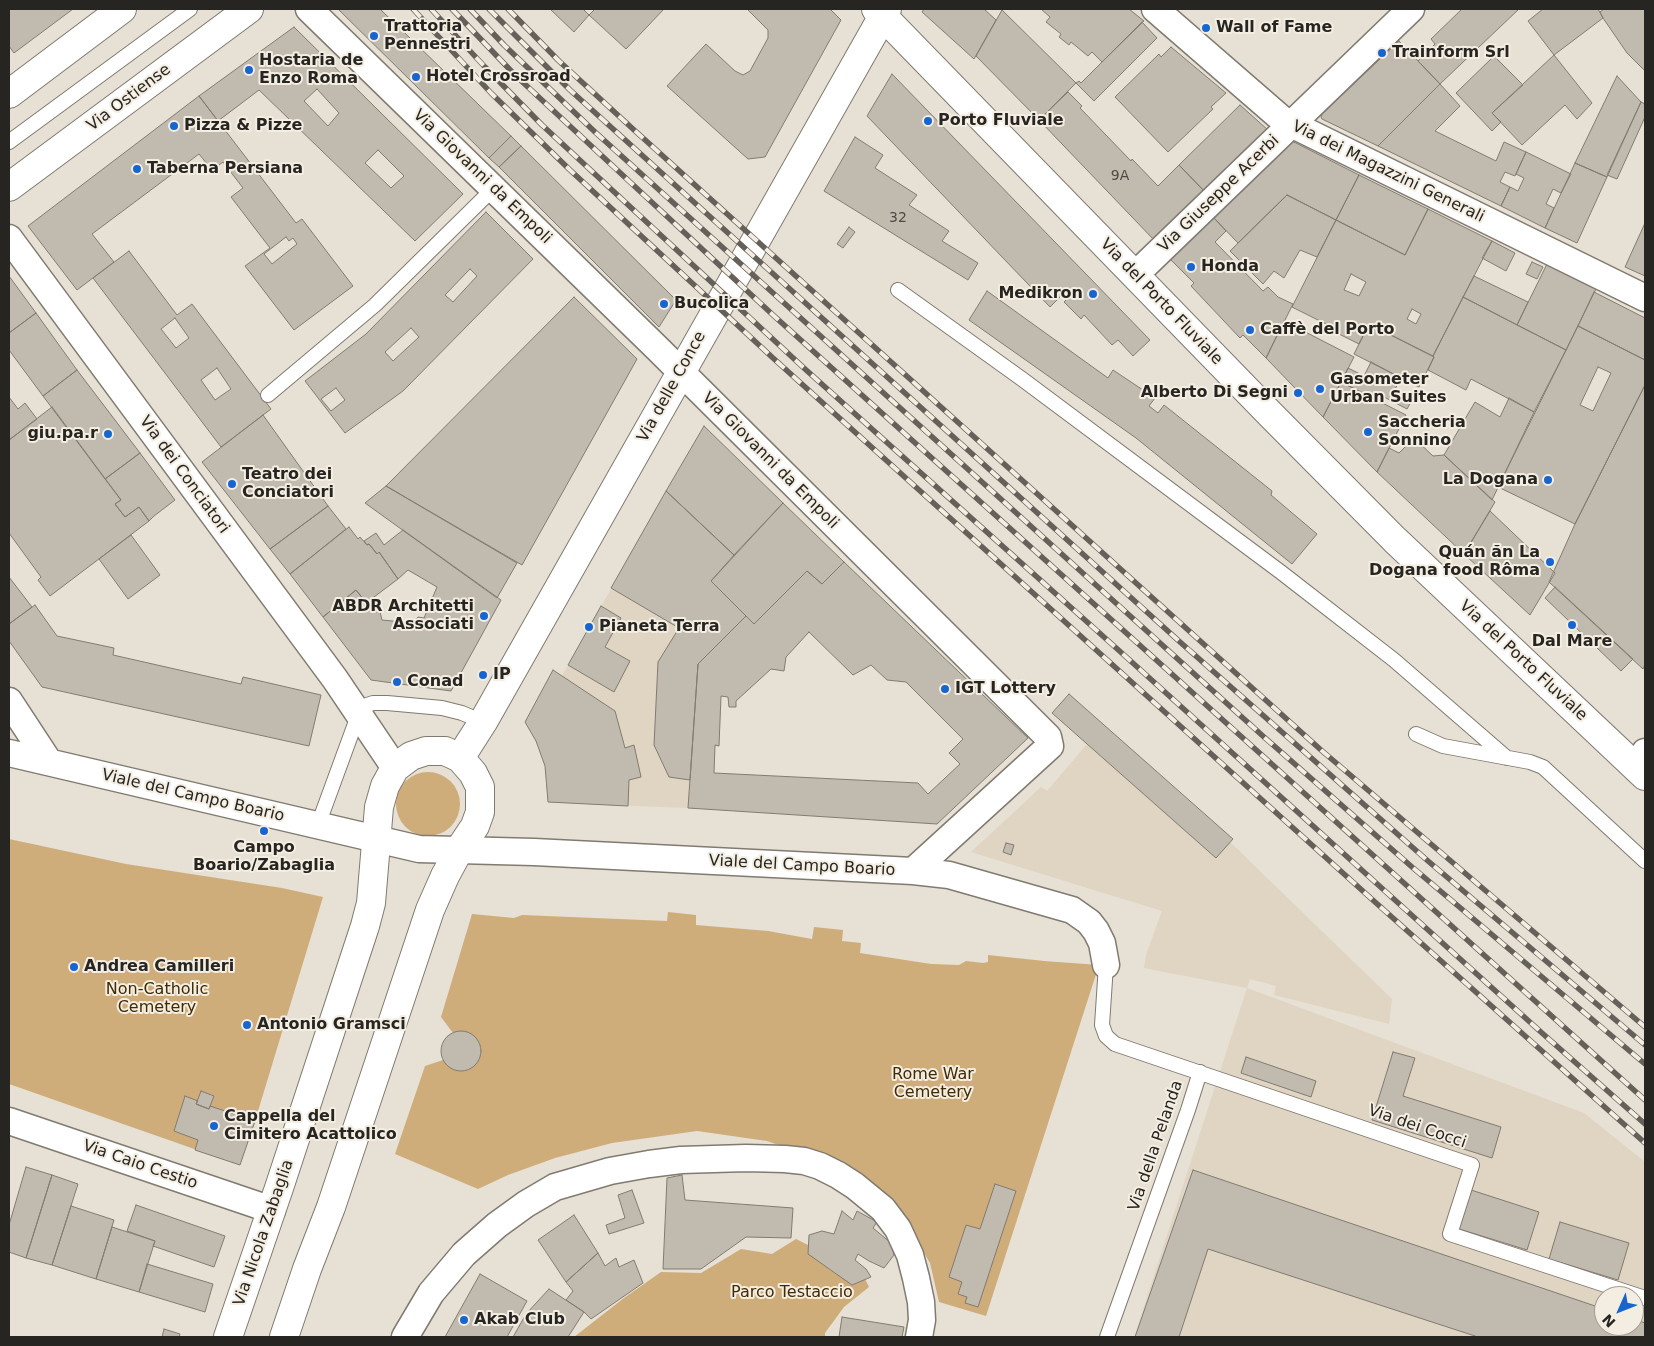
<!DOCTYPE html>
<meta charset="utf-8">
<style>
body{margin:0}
#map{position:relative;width:1654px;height:1346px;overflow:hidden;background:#e7e0d4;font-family:"DejaVu Sans",sans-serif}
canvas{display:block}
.frame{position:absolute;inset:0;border:10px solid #272521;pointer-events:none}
.north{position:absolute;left:1594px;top:1286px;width:50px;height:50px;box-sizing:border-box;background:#f4ede2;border:1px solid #a29d95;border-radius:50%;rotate:226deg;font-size:14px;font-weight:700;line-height:20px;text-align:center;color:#272521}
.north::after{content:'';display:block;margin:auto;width:18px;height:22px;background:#1766d0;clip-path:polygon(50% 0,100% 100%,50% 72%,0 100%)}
</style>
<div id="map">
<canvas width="1654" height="1346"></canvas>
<div class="frame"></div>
<div class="north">N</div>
</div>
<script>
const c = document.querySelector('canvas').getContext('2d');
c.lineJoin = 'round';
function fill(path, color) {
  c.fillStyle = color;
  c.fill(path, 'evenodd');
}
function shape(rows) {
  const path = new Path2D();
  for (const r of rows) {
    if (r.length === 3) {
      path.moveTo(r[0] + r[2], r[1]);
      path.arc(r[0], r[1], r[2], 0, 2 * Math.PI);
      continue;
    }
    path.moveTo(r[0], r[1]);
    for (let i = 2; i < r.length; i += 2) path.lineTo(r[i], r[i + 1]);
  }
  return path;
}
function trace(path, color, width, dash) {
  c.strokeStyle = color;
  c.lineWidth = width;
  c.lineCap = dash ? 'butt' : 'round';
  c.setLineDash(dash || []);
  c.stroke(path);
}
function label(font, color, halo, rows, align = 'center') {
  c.font = font + ' "DejaVu Sans",sans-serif';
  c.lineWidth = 4;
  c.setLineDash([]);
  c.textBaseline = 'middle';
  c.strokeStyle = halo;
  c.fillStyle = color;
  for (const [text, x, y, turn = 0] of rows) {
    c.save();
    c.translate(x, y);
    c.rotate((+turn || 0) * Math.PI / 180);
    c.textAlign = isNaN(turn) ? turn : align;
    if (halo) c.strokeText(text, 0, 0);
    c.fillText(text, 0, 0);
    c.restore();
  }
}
const built = shape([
 [666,491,711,581,746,616,698,664,688,808,558,803,557,776,535,724],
 [1087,744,1230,842,1392,999,1389,1024,1274,995,1276,986,1250,979,1247,988,1584,1113,1645,1162,1645,1337,1134,1337,1247,988,1144,968,1146,955,1162,911,971,852,1041,787,1047,791],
 [1604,1296,1634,1296,1634,1326,1604,1326]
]);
const green = shape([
 [428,804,32],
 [9,839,126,864,282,888,323,897,255,1121,240,1165,9,1084],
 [668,912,696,915,696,925,768,931,812,939,814,927,843,930,842,941,861,943,860,953,931,964,959,965,966,961,983,963,988,962,988,955,1044,961,1099,965,986,1316,939,1302,930,1263,907,1224,819,1159,767,1141,697,1131,612,1143,555,1158,508,1175,478,1189,395,1154,425,1066,443,1060,442,1047,447,1036,453,1033,441,1017,472,914,514,918,522,915,667,921],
 [796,1239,810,1246,831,1271,862,1273,869,1287,844,1307,825,1333,825,1337,574,1337,624,1298,661,1272,701,1273,741,1249,772,1254]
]);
const building = shape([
 [9,9,73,9,14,53,9,46,9,9],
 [338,9,380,9,511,136,489,158,338,9],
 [550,9,583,9,589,15,574,32,550,9],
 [595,9,664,9,626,49,589,15,595,9],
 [747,9,830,9,841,20,765,157,748,159,667,86,706,44,735,71,743,75,750,71,768,38,768,30,747,9],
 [924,9,984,9,996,20,974,59,922,12,924,9],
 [1041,9,1129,9,1144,21,1102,62,1092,52,1088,56,1071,42,1069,45,1059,37,1061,34,1046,22,1050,17,1041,9],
 [1462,9,1519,9,1440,84,1418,61,1435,44,1431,39,1462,9],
 [1543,9,1598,9,1603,18,1554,55,1528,21,1543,9],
 [1604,9,1645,9,1645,71,1627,53,1603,18,1600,12,1604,9],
 [1002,10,1076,83,1039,120,976,56,1002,10],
 [1142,22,1157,38,1094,101,1076,83,1079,81,1081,83,1142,22],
 [294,27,463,194,415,241,259,90,218,121,199,96,294,27],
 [317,89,339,113,328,126,304,101,317,89],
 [378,150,404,176,391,188,365,163,378,150],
 [1399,41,1440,84,1378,146,1322,119,1321,117,1322,114,1399,41],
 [1171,47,1226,93,1211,107,1213,109,1168,152,1115,97,1159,54,1161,57,1171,47],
 [1554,55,1592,103,1577,119,1565,105,1522,145,1492,113,1554,55],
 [1494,56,1523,85,1492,113,1501,122,1492,131,1456,93,1494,56],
 [892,74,1150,340,1133,356,1118,340,1112,345,1084,315,1081,319,1064,302,1066,300,1062,295,1050,307,867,116,892,74],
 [1617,76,1641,102,1607,177,1575,163,1617,76],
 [1440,84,1460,106,1435,131,1496,161,1504,142,1526,152,1515,176,1505,172,1500,182,1510,187,1501,206,1378,146,1440,84],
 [1068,92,1082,106,1080,108,1131,161,1132,159,1158,186,1179,165,1206,193,1155,241,1039,120,1068,92],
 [199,96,296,223,302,219,353,286,294,330,245,266,270,248,231,197,243,188,223,162,212,170,199,154,92,234,114,262,77,290,28,226,199,96],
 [286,237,289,241,293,238,297,244,272,264,264,254,286,237],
 [1641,102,1645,104,1645,117,1617,179,1607,175,1641,102],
 [1240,105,1268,130,1206,193,1179,165,1240,105],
 [511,136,521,146,499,167,489,158,511,136],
 [855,137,883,155,875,168,917,195,909,205,949,231,942,241,978,263,968,280,824,191,855,137],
 [1292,141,1359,175,1336,220,1287,195,1238,243,1214,218,1292,141],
 [521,146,676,300,659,327,499,167,521,146],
 [1526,152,1571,174,1561,193,1553,189,1546,204,1554,208,1545,228,1501,206,1510,187,1518,191,1524,178,1516,174,1526,152],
 [1575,163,1607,177,1577,243,1545,228,1575,163],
 [1359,175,1428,209,1405,255,1336,220,1359,175],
 [1287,195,1336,220,1317,257,1300,250,1284,278,1274,271,1263,284,1230,251,1287,195],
 [1428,209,1492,241,1433,356,1369,324,1359,344,1331,330,1332,327,1292,307,1336,220,1405,255,1428,209],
 [1351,274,1366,282,1359,296,1344,290,1351,274],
 [1412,309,1421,314,1416,324,1407,319,1412,309],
 [486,212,533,259,403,391,345,433,305,381,366,334,486,212],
 [470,269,477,276,453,302,445,295,470,269],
 [411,328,419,337,393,361,385,352,411,328],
 [336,388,345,400,331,411,321,399,336,388],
 [1214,218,1226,231,1215,242,1263,291,1268,287,1278,297,1293,304,1266,358,1243,335,1240,338,1191,286,1194,283,1170,259,1214,218],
 [1645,223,1645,276,1625,267,1645,223],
 [849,227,855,232,843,248,837,244,849,227],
 [1492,241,1515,253,1506,271,1482,258,1492,241],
 [129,251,177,315,192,304,271,409,221,447,93,278,129,251],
 [175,318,189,338,176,348,161,329,175,318],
 [217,368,231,389,215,400,201,380,217,368],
 [1532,262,1543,267,1537,279,1526,274,1532,262],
 [1547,264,1596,289,1566,350,1517,325,1547,264],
 [9,276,36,313,9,333,9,276],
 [1474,276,1528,302,1517,325,1463,297,1474,276],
 [987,291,1108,378,1113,370,1155,398,1149,406,1158,413,1164,405,1272,491,1271,495,1317,534,1292,564,1136,438,969,320,987,291],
 [1594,292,1645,318,1645,360,1578,326,1594,292],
 [574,297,637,359,522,565,386,486,574,297],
 [1463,297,1566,350,1534,412,1471,379,1466,390,1428,370,1434,357,1433,356,1463,297],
 [36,313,77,370,43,396,9,350,9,333,36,313],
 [1284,321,1354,357,1323,417,1266,358,1284,321],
 [1369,324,1434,357,1419,387,1354,354,1369,324],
 [1578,326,1645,360,1645,385,1575,524,1498,487,1578,326],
 [1598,367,1611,373,1593,411,1580,405,1598,367],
 [1371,362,1401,378,1394,391,1412,400,1407,409,1384,397,1381,402,1341,382,1348,368,1364,376,1371,362],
 [77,370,140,453,105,479,43,396,77,370],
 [1341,382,1406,415,1377,472,1323,417,1341,382],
 [1645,385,1645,665,1643,669,1549,582,1575,524,1645,385],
 [9,397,18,409,25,403,37,419,9,440,9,397],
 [1509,398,1534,412,1492,500,1444,455,1475,402,1500,417,1509,398],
 [52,407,121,500,115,504,125,517,139,507,149,521,50,596,38,580,41,577,9,533,9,440,52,407],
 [263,415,328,506,270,549,202,462,263,415],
 [704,426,783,503,734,555,666,491,704,426],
 [1414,438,1433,456,1444,455,1495,502,1464,554,1377,472,1389,448,1399,453,1414,438],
 [140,453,175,500,154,516,149,521,139,507,125,517,115,504,121,500,105,479,140,453],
 [386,486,517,563,497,598,365,503,386,486],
 [666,491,734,555,711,581,746,616,698,664,690,780,669,777,654,745,658,662,679,628,611,588,666,491],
 [783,503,844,562,822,584,807,571,754,624,711,581,783,503],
 [328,506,346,529,290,574,270,549,328,506],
 [1490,511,1555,573,1530,615,1464,554,1490,511],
 [349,527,358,539,360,537,367,545,369,544,377,554,379,552,398,579,366,603,356,590,323,617,290,574,349,527],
 [403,530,501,600,451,691,371,680,323,617,356,590,374,612,380,612,382,620,413,623,418,617,424,618,437,587,408,570,398,579,379,552,377,554,369,544,367,545,364,541,376,533,384,545,403,530],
 [131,535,160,575,128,599,99,559,131,535],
 [844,562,1028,738,937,824,688,808,698,664,746,616,754,624,807,571,822,584,844,562],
 [809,632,853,675,871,665,887,680,906,682,963,739,949,753,960,764,928,794,918,783,714,773,715,745,719,746,721,696,728,697,729,707,736,707,736,701,771,669,784,671,786,657,809,632],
 [9,577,32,607,9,624,9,577],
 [1555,587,1633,659,1621,671,1545,598,1555,587],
 [35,605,57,636,114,648,113,655,241,684,243,677,321,695,309,746,42,687,9,641,9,624,35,605],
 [601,606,621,618,605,647,630,661,614,692,568,665,601,606],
 [553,670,615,711,625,748,634,745,641,777,629,780,628,806,548,802,545,766,536,741,525,722,553,670],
 [1069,694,1233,839,1216,858,1052,713,1069,694],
 [1006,843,1014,845,1011,855,1003,852,1006,843],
 [461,1051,20],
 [1393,1052,1415,1058,1403,1096,1501,1127,1492,1158,1372,1120,1393,1052],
 [1246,1057,1316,1081,1311,1097,1241,1073,1246,1057],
 [201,1091,214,1096,209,1109,196,1104,201,1091],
 [185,1096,198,1101,196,1104,209,1109,210,1106,255,1121,240,1165,195,1150,198,1140,174,1131,185,1096],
 [26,1167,52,1175,26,1258,9,1252,9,1225,26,1167],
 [1193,1170,1604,1309,1604,1326,1634,1326,1634,1319,1645,1323,1645,1337,1478,1337,1208,1249,1179,1337,1135,1337,1193,1170],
 [52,1175,78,1184,52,1265,26,1258,52,1175],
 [682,1175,685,1200,793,1208,791,1238,746,1237,701,1269,663,1269,667,1178,682,1175],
 [995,1184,1016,1191,978,1307,965,1303,967,1297,958,1294,962,1282,949,1277,966,1225,980,1229,995,1184],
 [1468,1189,1539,1212,1527,1250,1456,1228,1468,1189],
 [632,1190,644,1223,609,1234,606,1225,625,1218,618,1195,632,1190],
 [136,1205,225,1236,214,1267,153,1246,155,1241,127,1231,136,1205],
 [71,1206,114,1220,96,1279,52,1265,71,1206],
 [842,1211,853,1220,857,1211,877,1222,873,1228,891,1243,894,1255,884,1268,869,1261,858,1254,855,1260,866,1269,871,1277,852,1285,808,1254,809,1235,822,1231,834,1234,842,1211],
 [574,1215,598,1253,566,1282,538,1240,574,1215],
 [1560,1222,1629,1243,1618,1280,1549,1259,1560,1222],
 [112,1227,155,1241,139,1292,96,1279,112,1227],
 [598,1253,605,1266,616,1258,619,1267,634,1260,643,1283,591,1319,584,1312,566,1300,573,1291,566,1282,598,1253],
 [147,1264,213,1284,205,1312,139,1292,147,1264],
 [480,1274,527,1301,507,1337,445,1337,480,1274],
 [549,1289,584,1312,568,1337,513,1337,526,1314,549,1289],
 [842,1317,904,1327,902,1337,839,1337,842,1317],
 [164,1329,180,1334,179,1337,162,1337,164,1329]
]);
const service = shape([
 [9,142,190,9],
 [898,290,1022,379,1282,573,1394,660,1507,758],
 [268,395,375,305,494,188],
 [1416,734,1443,746,1530,762,1543,767,1645,861],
 [318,825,359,713,367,705,373,703,387,703,442,708,462,713,483,722],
 [1106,965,1102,1025,1106,1036,1115,1044,1472,1165,1450,1234,1645,1298],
 [1107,1337,1188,1110,1200,1072]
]);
const minor = shape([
 [309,9,658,349,1048,737,1050,746,913,871],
 [1155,9,1283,120,1645,298],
 [9,238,335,679,395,768],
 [1135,275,1411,9],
 [9,701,49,762],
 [9,753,419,849,534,852,913,871,949,875,1072,910,1089,922,1096,931,1102,943,1106,965],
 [1637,769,1645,752],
 [9,1121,272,1210],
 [405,1337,431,1293,464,1254,497,1225,526,1204,555,1187,610,1171,649,1164,681,1160,746,1158,785,1159,804,1161,820,1166,838,1175,855,1186,883,1209,898,1229,910,1255,916,1278,921,1302,922,1320,919,1337]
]);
const tertiary = shape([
 [460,758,483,722,887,9],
 [228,1337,279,1188,365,926,371,903,379,807,385,786,395,768,411,756,426,751,445,751,460,758,473,773,480,787,480,812,475,826,459,850,445,876,430,910,331,1207,307,1269,284,1337]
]);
const secondary = shape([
 [876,9,1270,414,1395,540,1645,776],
 [9,94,122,9],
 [9,187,249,9]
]);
const rail = shape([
 [413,9,491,93,570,170,773,358,1375,902,1645,1143],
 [431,9,485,67,542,125,805,369,1124,655,1542,1033,1645,1124],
 [452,9,515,75,773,315,1645,1100],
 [470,9,504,45,595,132,1264,737,1412,867,1645,1064],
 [489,9,570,90,1180,642,1428,861,1645,1045],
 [508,9,559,61,633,129,1321,750,1645,1027]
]);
const markers = [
 [1206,28,5,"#1766d0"],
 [374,36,5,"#1766d0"],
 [1382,53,5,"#1766d0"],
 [249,70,5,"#1766d0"],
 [416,77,5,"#1766d0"],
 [928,121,5,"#1766d0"],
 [174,126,5,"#1766d0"],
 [137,169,5,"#1766d0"],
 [1191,267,5,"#1766d0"],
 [1093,294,5,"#1766d0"],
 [664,304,5,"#1766d0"],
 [1250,330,5,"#1766d0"],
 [1320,389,5,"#1766d0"],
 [1298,393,5,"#1766d0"],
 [1368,432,5,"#1766d0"],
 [108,434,5,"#1766d0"],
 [1548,480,5,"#1766d0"],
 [232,484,5,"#1766d0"],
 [1550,562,5,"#1766d0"],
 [484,616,5,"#1766d0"],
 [1572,625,5,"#1766d0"],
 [589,627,5,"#1766d0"],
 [483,675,5,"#1766d0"],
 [397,682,5,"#1766d0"],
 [945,689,5,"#1766d0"],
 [264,831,5,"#1766d0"],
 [74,967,5,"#1766d0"],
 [247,1025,5,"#1766d0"],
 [214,1126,5,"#1766d0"],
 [464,1320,5,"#1766d0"]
];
const numberNames = [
 ["9A",1120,176],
 ["32",898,218]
];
const poiNames = [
 ["Trattoria",384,27],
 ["Pennestri",384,45],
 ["Wall of Fame",1216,28],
 ["Trainform Srl",1392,53],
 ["Hostaria de",259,61],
 ["Enzo Roma",259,79],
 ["Hotel Crossroad",426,77],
 ["Porto Fluviale",938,121],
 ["Pizza & Pizze",184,126],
 ["Taberna Persiana",147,169],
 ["Honda",1201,267],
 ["Medikron",1083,294,"right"],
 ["Bucolica",674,304],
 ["Caffè del Porto",1260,330],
 ["Gasometer",1330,380],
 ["Urban Suites",1330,398],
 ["Alberto Di Segni",1288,393,"right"],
 ["Saccheria",1378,423],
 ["Sonnino",1378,441],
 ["giu.pa.r",98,434,"right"],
 ["Teatro dei",242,475],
 ["Conciatori",242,493],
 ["La Dogana",1538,480,"right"],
 ["Quán ăn La",1540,553,"right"],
 ["Dogana food Rôma",1540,571,"right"],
 ["ABDR Architetti",474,607,"right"],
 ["Associati",474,625,"right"],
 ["Pianeta Terra",599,627],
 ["Dal Mare",1572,642,"center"],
 ["IP",493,675],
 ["Conad",407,682],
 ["IGT Lottery",955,689],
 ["Campo",264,848,"center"],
 ["Boario/Zabaglia",264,866,"center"],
 ["Andrea Camilleri",84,967],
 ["Antonio Gramsci",257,1025],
 ["Cappella del",224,1117],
 ["Cimitero Acattolico",224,1135],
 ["Akab Club",474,1320]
];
const streetNames = [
 ["Via Ostiense",129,98,-37],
 ["Via dei Magazzini Generali",1388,172,26],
 ["Via Giovanni da Empoli",482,177,44],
 ["Via Giuseppe Acerbi",1219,194,-44],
 ["Via del Porto Fluviale",1161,302,46],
 ["Via delle Conce",672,387,-61],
 ["Via Giovanni da Empoli",770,461,45],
 ["Via dei Conciatori",184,475,54],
 ["Via del Porto Fluviale",1523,661,43],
 ["Viale del Campo Boario",193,796,13],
 ["Viale del Campo Boario",802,866,3],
 ["Via dei Cocci",1417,1127,19],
 ["Via della Pelanda",1156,1146,-71],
 ["Via Caio Cestio",140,1165,19],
 ["Via Nicola Zabaglia",264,1233,-71]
];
const parkNames = [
 ["Non-Catholic",157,990],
 ["Cemetery",157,1008],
 ["Rome War",933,1075],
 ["Cemetery",933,1093],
 ["Parco Testaccio",792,1293]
];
fill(built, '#e0d4c3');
fill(green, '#cead7a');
fill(building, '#c1baaf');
trace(building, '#827b71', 1);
trace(service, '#807a70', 16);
trace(minor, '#807a70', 29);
trace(tertiary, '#807a70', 30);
trace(secondary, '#807a70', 30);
trace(service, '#fff', 14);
trace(minor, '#fff', 26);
trace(tertiary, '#fff', 28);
trace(secondary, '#fff', 28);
trace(rail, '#65615a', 5.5);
trace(rail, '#f4ede2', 4, [11]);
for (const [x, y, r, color] of markers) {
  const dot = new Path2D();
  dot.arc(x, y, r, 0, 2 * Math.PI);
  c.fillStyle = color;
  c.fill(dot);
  trace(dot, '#f4ede2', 2);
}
label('14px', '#4e4a44', null, numberNames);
label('bold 16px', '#272521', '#f4ede2', poiNames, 'left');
label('16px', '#272521', '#f4ede2', streetNames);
label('16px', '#402a02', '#f4ede2', parkNames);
</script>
